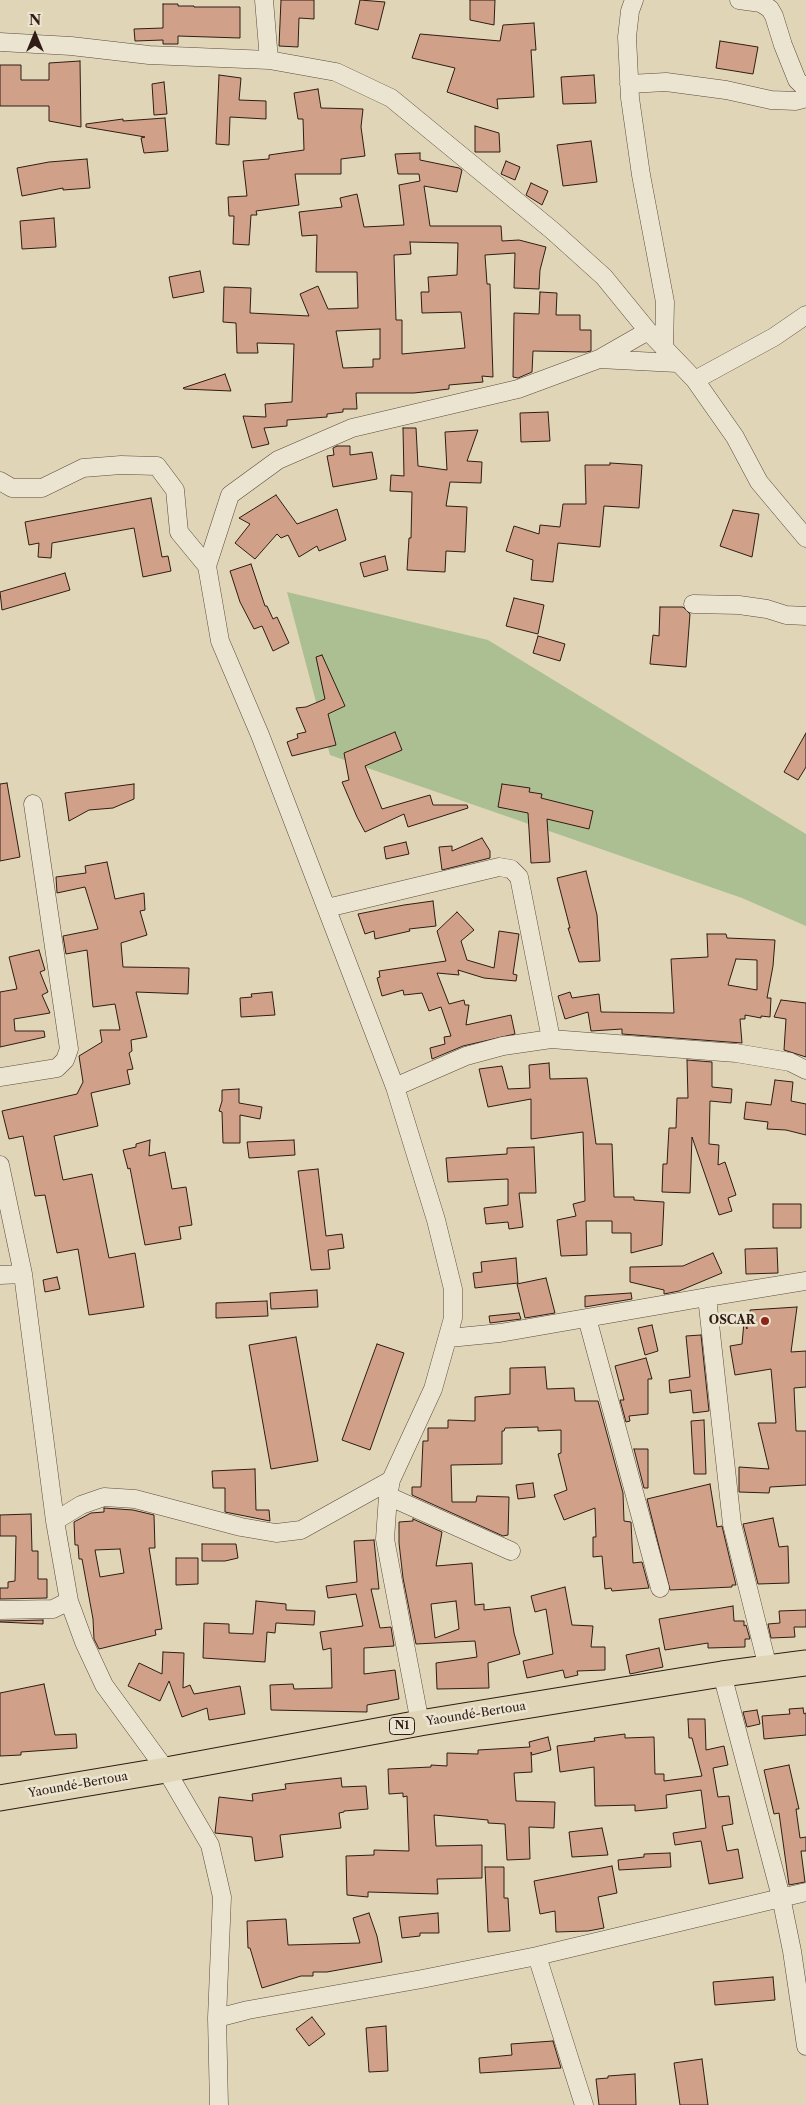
<!DOCTYPE html>
<meta charset="utf-8">
<style>
body{margin:0}
#map{position:relative;width:806px;height:2105px;overflow:hidden;background:#e0d6b7;font-family:"Libre Caslon Text",serif}
canvas{display:block}
.north{position:absolute;left:10px;top:10px;width:50px;height:50px;-webkit-text-stroke:4px #ebe4d0;paint-order:stroke;rotate:0deg;font-size:14px;font-weight:700;line-height:20px;text-align:center;color:#2f1c14}
.north::after{content:'';display:block;margin:auto;width:18px;height:22px;background:#2f1c14;clip-path:polygon(50% 0,100% 100%,50% 72%,0 100%)}
</style>
<div id="map">
<canvas width="806" height="2105"></canvas>
<div class="north">N</div>
</div>
<script>
const c = document.querySelector('canvas').getContext('2d');
c.lineJoin = 'round';
function fill(path, color) {
  c.fillStyle = color;
  c.fill(path, 'evenodd');
}
function shape(rows) {
  const path = new Path2D();
  for (const r of rows) {
    path.moveTo(r[0], r[1]);
    for (let i = 2; i < r.length; i += 2) path.lineTo(r[i], r[i + 1]);
  }
  return path;
}
function trace(path, color, width, dash) {
  c.strokeStyle = color;
  c.lineWidth = width;
  c.lineCap = dash ? 'butt' : 'round';
  c.setLineDash(dash || []);
  c.stroke(path);
}
function label(font, color, halo, rows, align = 'center') {
  c.font = font + ' "Libre Caslon Text",serif';
  c.lineWidth = 5;
  c.setLineDash([]);
  c.textBaseline = 'middle';
  c.strokeStyle = halo;
  c.fillStyle = color;
  for (const [text, x, y, turn = 0] of rows) {
    c.save();
    c.translate(x, y);
    c.rotate((+turn || 0) * Math.PI / 180);
    c.textAlign = isNaN(turn) ? turn : align;
    if (halo) c.strokeText(text, 0, 0);
    c.fillText(text, 0, 0);
    c.restore();
  }
}
const green = shape([
 [287,592,488,640,806,834,806,926,742,898,330,755]
]);
const building = shape([
 [281,0,314,0,314,19,299,18,298,47,279,46,281,0],
 [360,0,385,2,378,30,355,24,360,0],
 [470,0,495,0,494,25,470,20,470,0],
 [163,4,178,4,178,6,194,6,194,7,240,7,240,38,178,36,178,44,163,44,163,40,135,41,134,29,163,28,163,4],
 [534,23,536,50,531,50,534,97,497,99,498,109,447,92,455,68,412,58,420,34,500,41,503,25,534,23],
 [720,41,758,47,753,74,716,68,720,41],
 [80,61,81,127,49,121,49,106,0,106,0,65,21,65,21,80,49,80,49,63,80,61],
 [219,75,241,78,239,100,266,101,266,119,230,117,229,145,216,144,219,75],
 [594,75,596,103,563,104,561,77,594,75],
 [164,82,167,114,154,115,152,84,164,82],
 [318,89,321,108,363,109,361,127,365,156,341,159,341,174,295,174,299,205,256,211,257,215,251,215,249,245,233,244,234,216,229,216,228,197,247,196,243,161,269,159,269,155,304,150,303,119,298,119,294,93,318,89],
 [165,118,168,151,144,153,141,138,145,137,86,127,86,124,123,119,123,121,165,118],
 [475,126,499,133,500,152,475,152,475,126],
 [591,141,597,182,563,186,557,145,591,141],
 [420,153,420,160,459,168,462,170,457,192,424,186,430,226,501,226,502,241,519,240,546,247,540,270,539,289,514,288,515,253,485,255,487,284,490,284,493,377,482,376,483,382,449,385,449,389,414,393,356,393,357,409,343,409,343,412,327,414,327,417,287,420,287,426,264,428,269,444,252,448,243,416,266,417,265,404,292,402,294,344,257,343,258,353,237,353,236,323,223,322,224,287,251,288,250,313,309,316,300,294,318,286,328,309,358,308,357,272,316,272,317,235,302,236,299,212,342,207,340,198,357,194,364,227,404,225,399,185,420,181,419,174,398,174,395,154,420,153],
 [410,242,458,243,457,275,428,277,429,292,421,292,422,313,461,312,465,348,402,354,402,320,396,320,394,255,411,254,410,242],
 [380,329,380,359,373,359,373,367,343,368,336,331,380,329],
 [87,159,90,188,63,190,63,188,22,196,17,168,49,162,87,159],
 [506,161,520,167,515,180,501,174,506,161],
 [531,183,548,191,542,205,526,195,531,183],
 [54,218,56,247,22,249,20,221,54,218],
 [200,271,204,292,173,298,169,277,200,271],
 [540,292,557,293,556,315,580,315,580,330,591,330,591,351,586,352,533,351,532,372,518,378,513,377,514,313,539,314,540,292],
 [225,374,231,391,184,389,183,388,225,374],
 [548,412,550,441,521,442,520,413,548,412],
 [403,428,416,428,418,466,447,470,445,432,478,430,467,461,482,462,481,483,450,482,446,506,467,507,465,552,446,551,445,572,407,570,409,538,411,538,412,492,390,491,391,475,404,476,403,428],
 [337,446,350,446,350,455,372,452,377,479,333,487,327,456,334,455,333,448,337,446],
 [610,463,642,465,639,508,604,506,600,547,558,543,553,582,531,580,533,560,506,551,514,526,539,534,540,525,560,527,563,504,586,504,585,465,610,465,610,463],
 [276,495,297,524,337,509,346,540,319,551,317,546,299,557,288,535,281,538,277,534,255,559,235,543,250,524,239,518,276,495],
 [151,498,162,557,168,556,171,571,143,577,134,528,52,543,51,558,38,557,39,543,29,545,25,522,151,498],
 [733,510,759,514,752,557,720,546,733,510],
 [385,556,388,570,364,577,360,563,385,556],
 [251,564,265,606,267,606,273,619,277,617,289,643,273,651,262,626,254,629,240,602,230,571,251,564],
 [65,573,70,590,2,610,0,592,65,573],
 [514,598,544,605,538,634,506,626,514,598],
 [660,607,683,607,690,614,686,667,650,664,653,635,659,636,660,607],
 [538,636,565,644,560,661,533,653,538,636],
 [322,655,345,706,328,714,336,745,292,756,287,742,298,738,297,734,306,732,296,708,306,707,325,699,316,657,322,655],
 [395,732,402,750,365,766,382,809,430,795,433,805,467,805,468,808,408,827,404,814,365,832,357,817,342,782,349,780,344,753,395,732],
 [806,733,806,767,798,780,784,772,806,733],
 [7,783,20,857,0,861,0,784,7,783],
 [134,784,134,799,113,808,89,810,69,821,65,793,134,784],
 [502,784,530,788,529,792,542,794,541,798,593,811,589,829,547,819,550,862,531,863,528,813,498,807,502,784],
 [482,838,490,851,490,858,442,870,439,847,452,846,452,851,482,838],
 [406,842,409,854,386,859,384,847,406,842],
 [107,862,115,899,144,893,145,910,140,911,147,935,121,943,123,967,189,968,188,994,136,992,147,1037,131,1040,132,1051,129,1053,133,1069,127,1070,130,1084,91,1093,98,1126,54,1136,63,1180,92,1174,109,1258,135,1253,144,1307,89,1315,78,1249,57,1253,45,1195,35,1196,23,1136,9,1139,2,1111,77,1094,83,1082,79,1056,102,1042,100,1030,120,1030,115,1004,93,1007,87,950,66,954,63,936,98,929,85,887,57,893,56,877,86,873,85,866,107,862],
 [586,871,597,915,600,961,579,962,568,928,570,928,557,878,586,871],
 [433,901,436,926,409,929,410,931,375,939,374,931,365,934,358,914,404,905,433,901],
 [457,912,474,930,461,941,467,960,494,968,499,931,519,934,513,974,517,975,516,981,484,978,458,970,459,975,437,973,449,1004,464,1000,465,1005,469,1005,466,1025,511,1015,515,1034,463,1046,432,1059,430,1048,445,1044,444,1037,451,1036,441,1007,429,1011,422,993,404,995,403,990,382,996,377,978,380,977,379,971,446,961,437,931,457,912],
 [707,934,726,934,727,938,775,940,773,966,767,998,771,998,770,1017,761,1016,761,1018,745,1015,745,1019,740,1019,742,1043,622,1034,622,1029,591,1031,588,1012,565,1019,558,996,570,992,572,998,599,994,601,1012,674,1013,671,959,708,957,707,934],
 [736,959,757,960,757,990,728,985,736,959],
 [39,950,45,970,40,972,48,992,42,995,50,1013,14,1019,15,1031,44,1031,45,1037,0,1047,0,992,17,989,9,957,39,950],
 [272,992,275,1015,241,1017,240,998,252,997,251,994,272,992],
 [781,1000,806,1003,806,1057,784,1050,786,1019,774,1017,781,1000],
 [687,1060,712,1062,712,1087,732,1089,731,1103,710,1101,709,1144,719,1145,718,1165,725,1162,736,1195,728,1198,732,1211,719,1215,692,1137,690,1193,662,1192,663,1164,667,1164,669,1128,676,1128,677,1098,688,1098,687,1060],
 [549,1063,550,1079,587,1078,596,1144,612,1144,614,1197,634,1197,634,1200,664,1202,662,1245,631,1253,631,1233,612,1233,612,1221,586,1221,587,1255,561,1256,557,1220,576,1216,573,1204,585,1201,583,1132,531,1139,531,1099,488,1107,479,1069,502,1066,508,1089,530,1088,529,1065,549,1063],
 [775,1080,793,1082,791,1101,806,1104,806,1135,786,1130,767,1129,768,1122,744,1119,746,1102,771,1105,775,1080],
 [239,1089,239,1103,262,1107,260,1119,240,1115,240,1143,223,1143,222,1112,219,1111,222,1101,222,1090,239,1089],
 [150,1140,149,1156,165,1152,172,1189,186,1187,192,1225,179,1227,181,1239,145,1245,130,1168,128,1169,123,1150,136,1147,136,1144,150,1140],
 [294,1140,295,1155,249,1158,247,1142,294,1140],
 [534,1147,536,1193,519,1193,523,1227,509,1229,508,1222,486,1224,484,1208,508,1205,508,1179,448,1182,446,1158,507,1154,507,1148,534,1147],
 [318,1169,326,1236,342,1234,344,1248,328,1250,330,1269,311,1270,298,1171,318,1169],
 [773,1204,801,1204,801,1228,773,1228,773,1204],
 [777,1248,778,1273,746,1274,745,1249,777,1248],
 [713,1253,722,1273,679,1291,664,1294,664,1290,630,1282,630,1267,683,1266,713,1253],
 [516,1258,518,1283,475,1288,473,1273,482,1272,481,1262,516,1258],
 [57,1277,60,1289,45,1292,43,1280,57,1277],
 [546,1278,555,1313,525,1318,517,1284,546,1278],
 [317,1290,318,1307,271,1309,270,1293,317,1290],
 [631,1293,632,1299,585,1307,585,1296,631,1293],
 [267,1301,268,1316,216,1318,216,1303,267,1301],
 [797,1307,791,1352,806,1351,806,1387,794,1388,796,1431,806,1431,806,1485,770,1487,769,1493,739,1492,739,1467,769,1469,758,1423,776,1423,771,1369,735,1375,730,1346,742,1344,744,1322,747,1329,747,1317,751,1317,750,1310,797,1307],
 [519,1313,521,1319,490,1323,489,1316,519,1313],
 [652,1325,658,1351,645,1355,638,1328,652,1325],
 [701,1335,709,1411,693,1413,691,1390,670,1393,669,1380,690,1377,686,1336,701,1335],
 [296,1337,318,1461,271,1469,249,1345,296,1337],
 [377,1344,404,1353,370,1450,342,1440,377,1344],
 [646,1358,652,1379,648,1379,648,1414,629,1416,630,1421,626,1422,620,1400,624,1400,615,1366,646,1358],
 [545,1367,547,1389,574,1388,575,1401,598,1401,623,1493,624,1521,631,1522,633,1563,642,1562,649,1588,612,1591,611,1588,605,1589,602,1556,593,1557,593,1537,596,1537,595,1508,564,1520,554,1495,567,1490,558,1454,561,1453,561,1430,538,1431,538,1427,505,1428,504,1431,502,1431,502,1464,451,1465,452,1502,476,1502,477,1496,509,1497,508,1535,503,1536,412,1495,412,1487,421,1487,423,1441,428,1441,428,1428,448,1428,448,1420,475,1421,475,1397,510,1394,510,1368,545,1367],
 [704,1420,706,1474,694,1474,691,1421,704,1420],
 [634,1449,648,1449,648,1488,644,1488,634,1449],
 [255,1469,256,1510,269,1510,270,1521,225,1512,225,1488,213,1488,212,1471,255,1469],
 [533,1483,535,1497,518,1499,516,1485,533,1483],
 [710,1484,717,1527,722,1526,736,1585,732,1585,732,1587,670,1590,647,1499,710,1484],
 [104,1508,133,1510,154,1515,155,1548,149,1548,162,1629,155,1630,156,1635,99,1649,94,1639,93,1619,82,1559,79,1559,78,1545,75,1545,74,1522,91,1513,104,1512,104,1508],
 [120,1549,124,1573,100,1577,95,1550,120,1549],
 [31,1514,32,1551,38,1551,38,1579,47,1579,47,1598,0,1599,0,1588,8,1588,8,1582,15,1581,16,1536,0,1536,0,1515,31,1514],
 [773,1518,779,1547,788,1546,789,1583,758,1584,743,1524,773,1518],
 [413,1519,442,1532,436,1566,472,1563,475,1605,484,1604,484,1610,510,1607,514,1633,520,1654,488,1663,489,1688,437,1689,436,1663,477,1657,475,1641,416,1644,403,1578,399,1543,399,1522,413,1521,413,1519],
 [456,1601,459,1629,435,1638,431,1604,456,1601],
 [374,1540,379,1589,371,1589,380,1628,391,1627,394,1646,364,1648,364,1674,395,1670,399,1699,367,1705,367,1712,271,1710,270,1685,293,1684,294,1689,332,1688,331,1648,323,1650,320,1632,363,1626,356,1594,328,1598,326,1586,357,1582,354,1541,374,1540],
 [202,1544,236,1544,238,1558,225,1561,202,1561,202,1544],
 [176,1558,198,1558,198,1584,176,1585,176,1558],
 [565,1587,572,1625,593,1626,591,1647,605,1647,605,1670,577,1671,578,1675,565,1678,563,1670,527,1678,523,1661,553,1654,546,1609,535,1612,531,1596,565,1587],
 [256,1601,286,1604,286,1610,315,1611,314,1625,276,1623,275,1633,267,1632,265,1662,203,1658,204,1623,229,1624,229,1633,253,1634,256,1601],
 [733,1606,734,1621,744,1621,744,1626,746,1625,750,1639,745,1639,745,1647,708,1648,708,1643,665,1650,659,1619,733,1606],
 [806,1610,806,1627,794,1627,795,1637,771,1638,768,1624,780,1623,779,1611,806,1610],
 [43,1620,43,1624,0,1622,0,1621,43,1620],
 [659,1648,663,1667,630,1674,626,1655,659,1648],
 [163,1652,184,1653,183,1688,190,1685,194,1694,240,1686,245,1714,209,1720,207,1708,182,1717,169,1681,160,1701,128,1686,139,1663,162,1674,163,1652],
 [44,1684,55,1735,76,1734,77,1748,21,1752,21,1755,0,1756,0,1693,44,1684],
 [803,1708,804,1714,806,1713,806,1735,764,1739,762,1716,790,1714,789,1709,803,1708],
 [757,1710,760,1724,747,1727,743,1712,757,1710],
 [688,1719,705,1719,706,1750,724,1746,728,1765,713,1768,718,1797,729,1796,733,1824,722,1826,727,1851,738,1849,743,1878,709,1884,701,1841,675,1845,673,1833,706,1828,701,1790,666,1795,667,1808,635,1811,635,1805,595,1806,594,1767,560,1772,557,1746,595,1741,594,1738,625,1734,625,1738,654,1737,655,1774,664,1774,664,1781,702,1776,692,1738,689,1738,688,1719],
 [548,1737,551,1750,532,1755,531,1752,532,1772,514,1773,516,1801,555,1802,554,1828,529,1827,530,1859,507,1860,505,1824,488,1823,488,1820,434,1815,436,1846,482,1845,482,1878,437,1879,438,1894,368,1892,368,1897,347,1895,346,1856,374,1855,374,1850,409,1851,407,1796,403,1797,403,1793,389,1794,388,1769,431,1767,431,1765,447,1766,447,1753,478,1754,478,1750,530,1747,529,1742,548,1737],
 [789,1765,799,1809,796,1809,800,1838,806,1837,806,1851,801,1851,805,1882,789,1885,779,1813,774,1814,764,1770,789,1765],
 [341,1778,342,1787,366,1786,368,1809,344,1811,344,1812,339,1813,341,1828,280,1835,283,1857,255,1861,252,1837,215,1833,219,1797,253,1801,252,1794,286,1789,285,1784,341,1778],
 [602,1828,608,1855,572,1857,569,1832,602,1828],
 [670,1853,671,1867,619,1870,618,1860,644,1857,644,1854,670,1853],
 [612,1866,617,1893,598,1897,604,1928,588,1931,556,1932,555,1911,540,1914,534,1881,612,1866],
 [485,1867,504,1867,504,1898,508,1898,510,1931,488,1932,485,1867],
 [369,1913,377,1936,382,1962,327,1972,313,1972,313,1976,301,1976,262,1988,250,1948,248,1948,247,1921,286,1919,288,1945,360,1943,353,1918,369,1913],
 [438,1913,439,1933,420,1933,420,1936,402,1938,399,1917,438,1913],
 [773,1977,775,2000,715,2005,713,1982,773,1977],
 [312,2017,325,2034,309,2046,296,2029,312,2017],
 [386,2026,388,2071,369,2072,366,2028,386,2026],
 [553,2041,561,2068,480,2073,479,2058,512,2055,511,2044,553,2041],
 [702,2059,708,2105,680,2105,674,2063,702,2059],
 [635,2074,636,2105,599,2105,596,2079,608,2078,608,2076,635,2074]
]);
const minor = shape([
 [264,0,269,60],
 [634,0,630,11,627,37,630,98,641,175,665,302,664,348],
 [739,0,761,3,770,9,774,16,783,45,797,80,806,89],
 [0,42,71,46,149,55,269,60,336,72,391,98,553,231,604,277,648,331,695,380,735,437,759,482,806,538],
 [629,84,666,82,726,90,771,100,796,101,806,98],
 [599,359,677,363],
 [695,380,774,337,806,315],
 [0,481,12,488,42,488,83,468,121,465,157,466,175,490,179,532,207,566],
 [693,604,739,605,767,609,786,615,806,616],
 [327,908,499,867,511,869,519,877,551,1039],
 [0,1077,57,1068,65,1060,69,1049,33,804],
 [395,1087,466,1056,503,1046,551,1039,736,1053,790,1062,806,1070],
 [0,1165,23,1274],
 [0,1275,23,1274,55,1521,69,1601,84,1642,104,1685,166,1770,210,1845,222,1897,217,2018,219,2105],
 [707,1297,806,1281],
 [587,1318,660,1588],
 [449,1338,500,1333,707,1297,732,1524,768,1668],
 [388,1496,511,1551],
 [55,1521,81,1505,104,1497,135,1499,241,1527,276,1533,301,1530,391,1480],
 [0,1610,53,1609,69,1601],
 [722,1674,781,1897,792,1951,806,2046],
 [420,1723,385,1539,388,1496,391,1480,433,1389,453,1318,453,1289,436,1220,395,1087,260,735,220,641,207,566,230,495,278,460,352,428,518,389,599,359,648,331],
 [537,1956,584,2105],
 [217,2018,248,2010,422,1979,537,1956,806,1892]
]);
const highway = shape([
 [0,1798,166,1770,420,1723,722,1674,806,1663]
]);
const markers = [
 [765,1321,5,"#8f2418"]
];
const shields = [
 [402,1726,25]
];
const shieldNames = [
 ["N1",402,1726]
];
const poiNames = [
 ["OSCAR",755,1321]
];
const streetNames = [
 ["Yaoundé-Bertoua",476,1714,-9],
 ["Yaoundé-Bertoua",78,1785,-10]
];
fill(green, '#acbf93');
fill(building, '#d0a188');
trace(building, '#2f1c14', 1);
trace(minor, '#5b4a3d', 19);
trace(highway, '#2f1c14', 27);
trace(minor, '#ebe4d0', 18);
trace(highway, '#e0d6b7', 25);
for (const [x, y, r, color] of markers) {
  const dot = new Path2D();
  dot.arc(x, y, r, 0, 2 * Math.PI);
  c.fillStyle = color;
  c.fill(dot);
  trace(dot, '#ebe4d0', 2);
}
for (const [x, y, w] of shields) {
  const box = new Path2D();
  box.roundRect(x - w / 2, y - 8.5, w, 17, 4);
  c.fillStyle = '#ebe4d0';
  c.fill(box);
  trace(box, '#2f1c14', 1);
}
label('bold 11px', '#2f1c14', null, shieldNames);
label('bold 12px', '#2f1c14', '#ebe4d0', poiNames, 'right');
label('12px', '#2f1c14', '#ebe4d0', streetNames);
</script>
